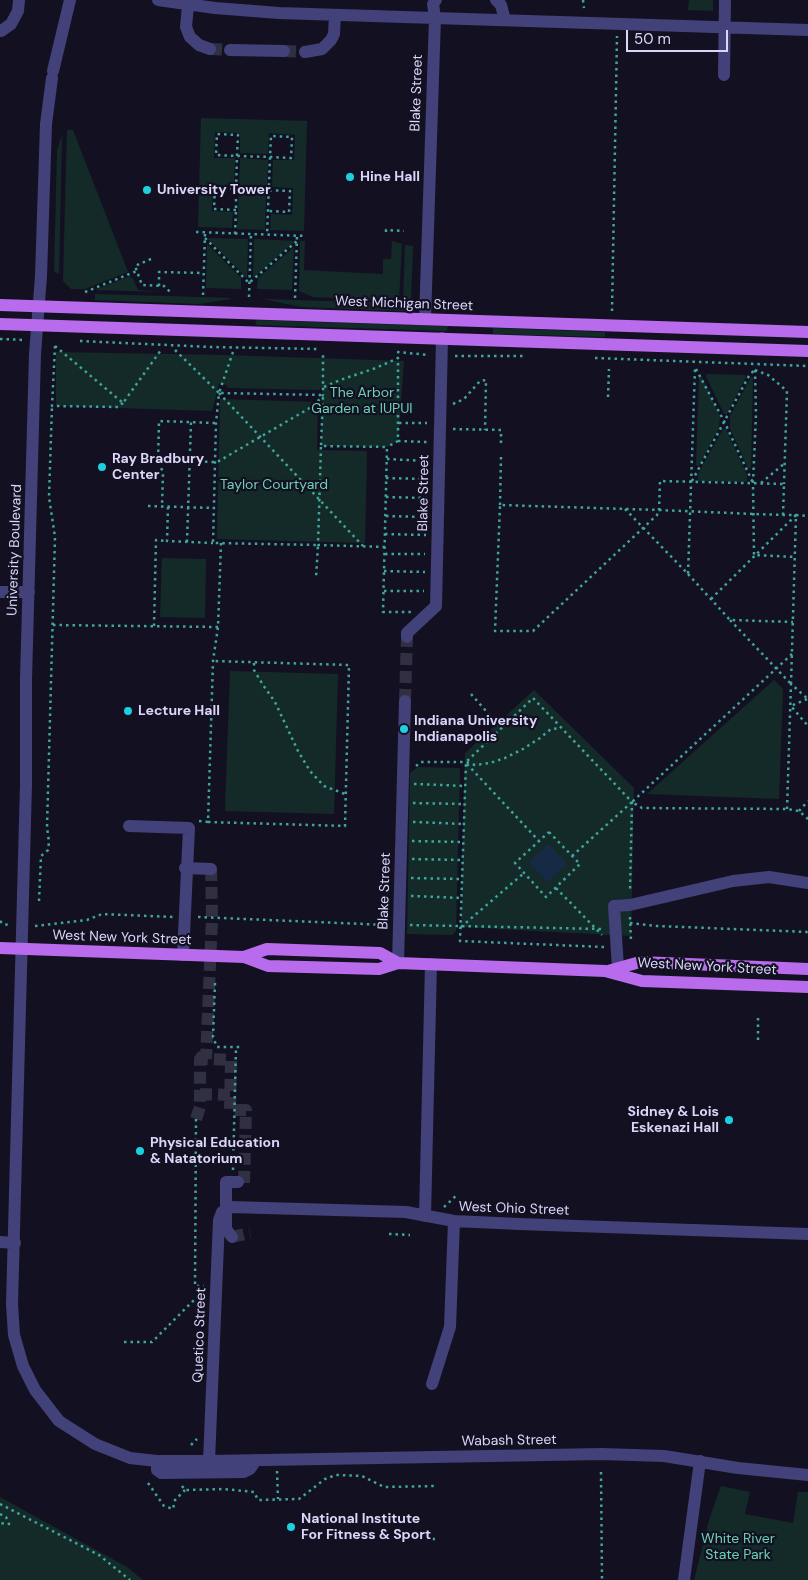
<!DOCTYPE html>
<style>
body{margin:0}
#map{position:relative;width:808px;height:1580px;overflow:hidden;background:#131121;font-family:"DM Sans",sans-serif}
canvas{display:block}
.scale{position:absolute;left:626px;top:30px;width:102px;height:22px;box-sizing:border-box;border:2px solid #d9d6fa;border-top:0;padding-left:6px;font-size:15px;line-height:18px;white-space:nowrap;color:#d9d6fa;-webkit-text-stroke:4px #131121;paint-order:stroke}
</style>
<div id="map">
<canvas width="808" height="1580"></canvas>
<div class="scale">50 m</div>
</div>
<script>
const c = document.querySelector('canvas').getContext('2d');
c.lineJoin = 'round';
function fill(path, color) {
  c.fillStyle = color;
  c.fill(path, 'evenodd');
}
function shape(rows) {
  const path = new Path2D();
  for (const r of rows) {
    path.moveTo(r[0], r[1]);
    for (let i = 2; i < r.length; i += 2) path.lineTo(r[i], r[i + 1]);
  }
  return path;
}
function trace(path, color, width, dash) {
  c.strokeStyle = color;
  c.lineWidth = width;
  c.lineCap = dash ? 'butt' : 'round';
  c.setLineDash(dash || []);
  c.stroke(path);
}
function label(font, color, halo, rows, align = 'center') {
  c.font = font + ' "DM Sans",sans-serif';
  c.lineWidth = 4.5;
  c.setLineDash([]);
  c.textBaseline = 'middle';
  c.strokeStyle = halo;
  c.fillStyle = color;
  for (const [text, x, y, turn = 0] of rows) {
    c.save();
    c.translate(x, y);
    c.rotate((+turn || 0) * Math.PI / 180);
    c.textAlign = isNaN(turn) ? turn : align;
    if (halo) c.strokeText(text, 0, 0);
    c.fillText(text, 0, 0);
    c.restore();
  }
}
const green = shape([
 [689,0,713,0,713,11,688,10],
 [201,118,307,121,304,231,270,230,271,214,292,215,293,188,272,187,273,160,294,160,295,135,269,133,268,154,240,153,240,133,215,132,214,158,235,158,234,186,213,186,212,211,233,212,232,228,198,227],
 [67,130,73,130,128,272,85,289,71,289,63,281],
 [62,135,59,274,54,272,57,151],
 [240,158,268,160,267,187,239,186],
 [239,191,266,192,265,230,237,229],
 [207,238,248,239,247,278],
 [254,239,295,241,253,278],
 [300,241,305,241,304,270,383,274,383,259,391,259,392,241,402,244,399,301,313,297,299,291],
 [207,244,241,278,241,289,206,288],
 [405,245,413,246,411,301,403,300],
 [294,247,292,290,257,289,258,278],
 [130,276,131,278,132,277,138,290,163,292,95,290],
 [95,294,231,298,230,299,199,304,95,300],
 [263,299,387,303,411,306,408,309,404,311,301,307],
 [257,320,448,326,447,331,257,325,255,322],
 [493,328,605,332,605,337,493,334],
 [56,352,225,355,404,361,398,441,387,447,321,446,322,388,320,388,320,390,228,388,226,385,219,384,212,411,56,406],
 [707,374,745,375,746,377,727,414,724,414,706,376],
 [699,375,701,375,720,416,719,428,699,466,696,465],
 [751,377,753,377,751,469,748,468,730,428,730,416],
 [220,399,318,402,317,450,367,451,365,543,217,539],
 [723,429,726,429,747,475,747,482,698,481,698,474],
 [162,558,206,559,205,618,160,617],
 [230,671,338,674,334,814,225,811],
 [774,680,783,689,779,799,647,794],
 [534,690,634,788,631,936,461,927,465,753],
 [418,767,460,768,456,931,452,935,407,934,410,773],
 [721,1486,750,1492,745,1514,793,1523,798,1492,808,1492,808,1580,694,1580,709,1520],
 [0,1497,127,1567,143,1580,0,1580]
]);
const water = shape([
 [548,844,567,864,547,882,529,862]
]);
const minorTunnel = shape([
 [210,49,230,50],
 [284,51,305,52],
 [405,701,407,637],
 [211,869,212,918,206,1059,231,1060,230,1110,246,1110,244,1183,238,1182],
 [200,1094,230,1095],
 [196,1119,200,1107,200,1059,206,1052],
 [232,1237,250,1233]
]);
const path = shape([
 [583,0,584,8],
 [236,210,214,209,215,188,290,191,289,212,269,211],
 [196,232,306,236],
 [386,232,386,230,404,231],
 [235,234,236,210,236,189,237,156,238,135,217,134,216,155,237,156,270,157,291,158,292,137,271,136,270,157,267,235],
 [205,238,249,283,297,241],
 [151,259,135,266,142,285,164,286,172,294],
 [159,286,159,272,203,273],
 [85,292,137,271],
 [203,295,205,233],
 [249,297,251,234],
 [295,298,297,236],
 [612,311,617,36],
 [0,339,25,340],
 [80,341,211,347,320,349],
 [55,346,123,403,161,350],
 [55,346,52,406,118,407,123,403],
 [175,350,219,393,216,423,213,543,318,545,316,578],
 [233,352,219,393,323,395,321,446],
 [397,352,429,355],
 [455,356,524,356],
 [595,358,808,366],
 [696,369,724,421,753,483],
 [755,370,756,414,753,483,754,555,795,557],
 [755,370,768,375,787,391,784,484],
 [324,387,340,380,376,368,398,358,398,441,387,447],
 [219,393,363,546],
 [608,397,609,369],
 [453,404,464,399,480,381,486,380,485,430],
 [215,423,159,421,158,461,215,462,219,461,315,405,323,395,323,355],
 [399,423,427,423],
 [453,429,501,430,501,445],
 [398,441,427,442],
 [387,459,428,461],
 [159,462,163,473,162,507],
 [386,478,426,479],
 [692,481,750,374,755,370],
 [761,483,785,463],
 [386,497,427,498],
 [500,505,501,457],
 [148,506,214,508],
 [168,507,167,541,213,543],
 [625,509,688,574,695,368],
 [783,515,784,484,660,481,659,510,500,505,495,631,533,631,657,515,659,510,754,514,783,515,796,515],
 [386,516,427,517],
 [385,534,426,535],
 [187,542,191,422],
 [385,547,318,545,321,446,387,447,383,612,411,612],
 [385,554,425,554],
 [384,571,425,572],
 [688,574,730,620,793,622],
 [384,591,424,591],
 [711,599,796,515],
 [730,620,791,684],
 [53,625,218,627],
 [154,626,156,540,167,541],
 [792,654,632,802,642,808,787,809,799,811,808,819],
 [254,663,254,670,263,685,275,702,298,751,310,771,324,786,345,794],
 [791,684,796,515,808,516],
 [471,694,501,728],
 [807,699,791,706,808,726],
 [467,764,539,841],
 [416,766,421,762,466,762,475,765,490,763,505,758,523,749,540,738,551,729,561,728],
 [414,784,465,786],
 [413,803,464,804],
 [787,809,791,684,808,699],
 [799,811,808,801],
 [199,821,208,822,213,661,218,627,221,543],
 [208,822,345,826,349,665,213,661],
 [413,822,464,824],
 [549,832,580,864,546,897,515,863,549,832],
 [412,841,463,842],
 [572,856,632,802],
 [412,859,463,860],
 [411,878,462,879],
 [556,888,602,935],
 [411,896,462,898],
 [39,901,41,856,48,850,49,842,47,827,55,537,49,497,52,406],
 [198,917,387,925],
 [630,917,631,941],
 [0,921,3,924,9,925],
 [630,923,657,926,808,932],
 [410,925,602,929],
 [35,926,87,920,102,914,173,917],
 [461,927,524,873],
 [604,947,460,941,466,762,533,698,632,802,630,891],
 [215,983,213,1037,217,1047,241,1047],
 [758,1018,758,1040],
 [196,1119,195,1286,204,1286],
 [233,1170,236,1047],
 [444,1207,458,1194],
 [389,1234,410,1235],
 [124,1342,152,1342,203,1291],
 [191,1445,197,1439],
 [277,1471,278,1499],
 [601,1472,602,1580],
 [148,1483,164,1506,173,1509,175,1500,185,1490],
 [182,1486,185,1490,224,1489,254,1492,258,1500,299,1499,325,1479,336,1475,362,1476,384,1487,434,1486],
 [0,1504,99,1555,130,1580],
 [0,1514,6,1517,9,1524,0,1523],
 [408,1534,416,1539,435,1539]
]);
const minor = shape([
 [158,0,215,8,279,13,808,30],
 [496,0,501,5,505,20],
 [188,5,186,27,190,37,199,45,210,49],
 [1,31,11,24,18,11,19,0],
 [230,50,284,51],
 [305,52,322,49,331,40,334,34,335,15],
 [53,71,70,0],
 [724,75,725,0],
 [52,78,46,124,41,276,35,354,26,679,26,784,12,1304,14,1335,23,1366,35,1390,59,1421,95,1444,130,1458,157,1461,209,1461,602,1454,664,1456,738,1468,808,1475],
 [425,319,435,18,433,4,436,0],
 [0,592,29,592],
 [407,637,407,633,436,606,442,338],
 [129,826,189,828,183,955],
 [398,963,405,701],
 [618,968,614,906,630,905,733,881,769,877,808,883],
 [425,1216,431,964],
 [0,1242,15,1243],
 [432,1384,450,1327,454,1221],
 [157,1461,157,1470,161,1473,244,1472,250,1469,256,1460],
 [209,1461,219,1220,222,1212,230,1207,406,1212,454,1221,519,1224,808,1234],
 [684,1580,700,1461]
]);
const major = shape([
 [0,305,808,332],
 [0,324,808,351],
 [0,948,244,957,268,966,379,969,398,963,605,971,642,981,808,987],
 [244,957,267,949,380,953,398,963],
 [608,971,640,962,808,969]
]);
const minorBridge = shape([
 [185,868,211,869],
 [232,1237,226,1229,226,1182,238,1182]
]);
const markers = [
 [350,177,5,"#1dd0df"],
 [147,190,5,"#1dd0df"],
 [102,467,5,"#1dd0df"],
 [128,711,5,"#1dd0df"],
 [404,729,5,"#1dd0df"],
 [729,1120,5,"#1dd0df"],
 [140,1151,5,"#1dd0df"],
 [291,1527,5,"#1dd0df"]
];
const streetNames = [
 ["Blake Street",417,93,-88],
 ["West Michigan Street",404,304,2],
 ["Blake Street",424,493,-89],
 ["University Boulevard",15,550,-88],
 ["Blake Street",385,891,-88],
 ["West New York Street",122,938,2],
 ["West New York Street",707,967,3],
 ["West Ohio Street",514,1209,2],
 ["Quetico Street",200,1335,-88],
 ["Wabash Street",509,1441,-1]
];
const poiNames = [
 ["Hine Hall",360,177],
 ["University Tower",157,190],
 ["Ray Bradbury",112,459],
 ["Center",112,475],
 ["Lecture Hall",138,711],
 ["Indiana University",414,721],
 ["Indianapolis",414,737],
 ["Sidney & Lois",719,1112,"right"],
 ["Eskenazi Hall",719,1128,"right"],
 ["Physical Education",150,1143],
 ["& Natatorium",150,1159],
 ["National Institute",301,1519],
 ["For Fitness & Sport",301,1535]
];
const parkNames = [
 ["The Arbor",362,393],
 ["Garden at IUPUI",362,409],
 ["Taylor Courtyard",274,485],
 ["White River",738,1539],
 ["State Park",738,1555]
];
fill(green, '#142a29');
fill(water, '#162a46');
trace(minorTunnel, '#312f42', 12, [12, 6]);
trace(path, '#3ea69d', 2.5, [2.5, 4]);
trace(minor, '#42417a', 12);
trace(major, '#b86bec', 12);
trace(minorBridge, '#42417a', 12);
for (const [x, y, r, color] of markers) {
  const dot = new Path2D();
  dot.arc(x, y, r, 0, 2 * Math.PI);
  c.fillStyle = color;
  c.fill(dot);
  trace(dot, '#131121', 2);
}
label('14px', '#d9d6fa', '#131121', streetNames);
label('bold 14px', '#d9d6fa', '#131121', poiNames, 'left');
label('14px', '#6bd0b5', '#131121', parkNames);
</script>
